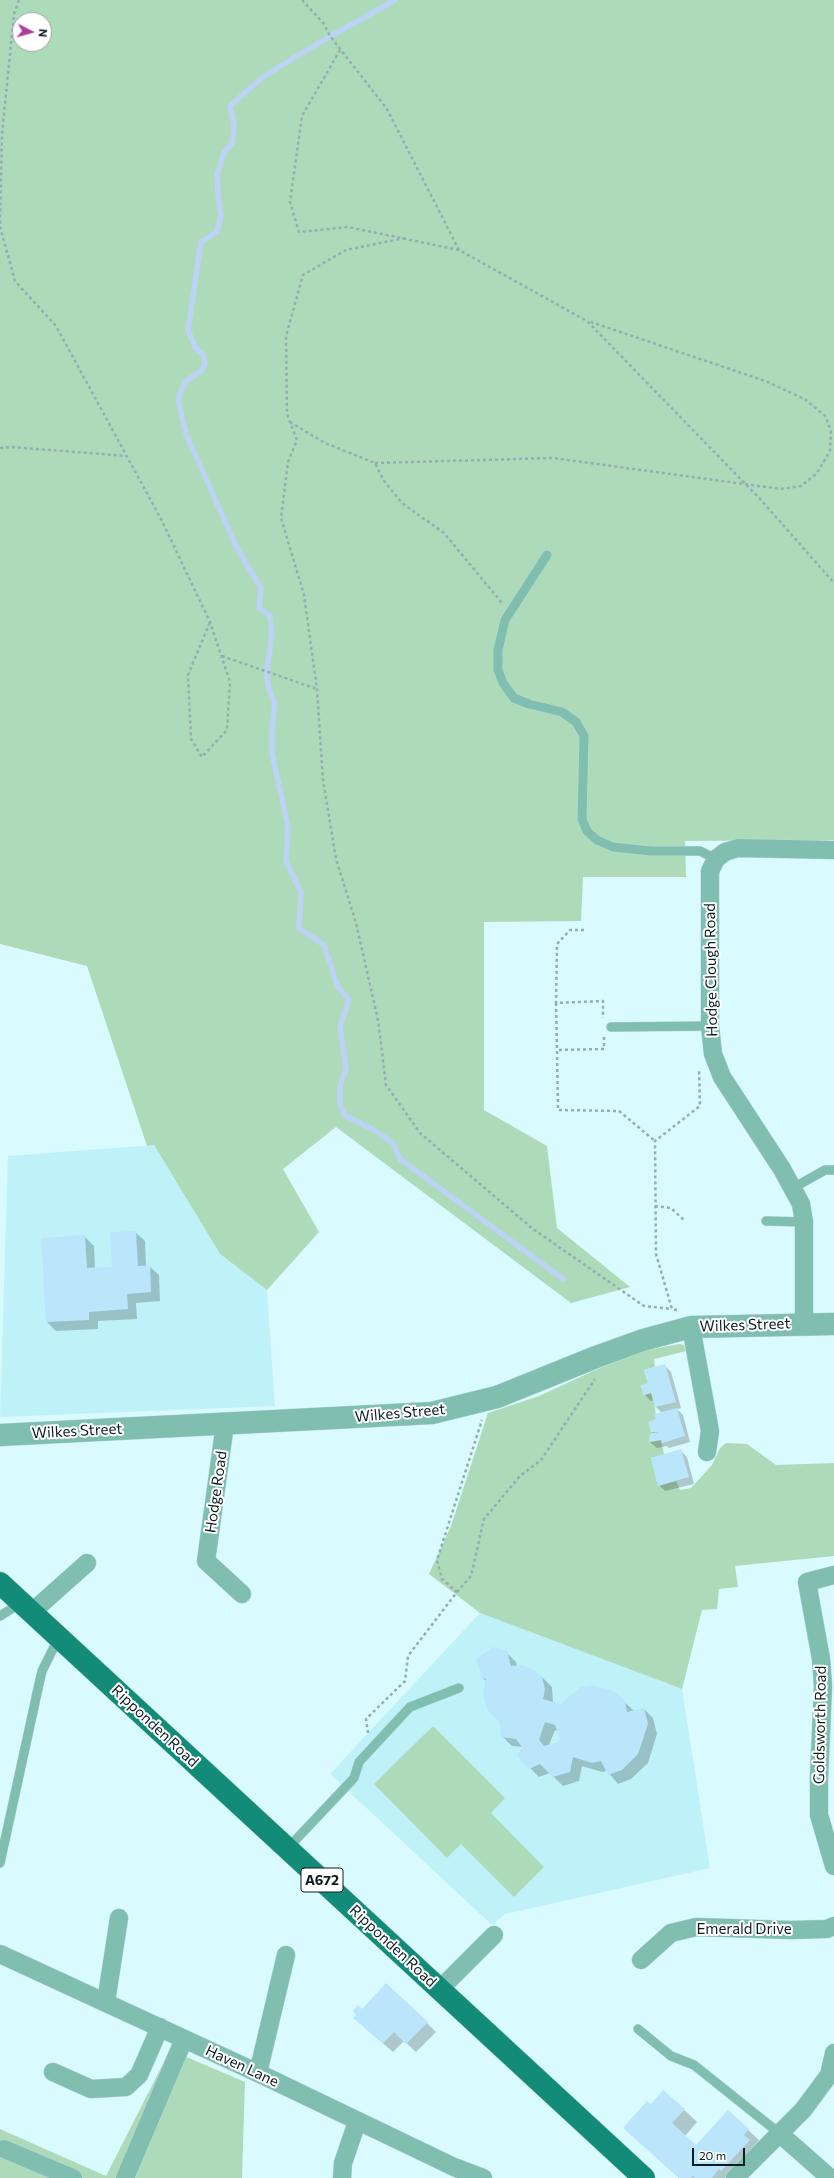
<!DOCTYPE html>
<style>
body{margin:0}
#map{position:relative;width:834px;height:2178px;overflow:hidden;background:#d9fafe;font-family:Commissioner,sans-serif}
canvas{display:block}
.north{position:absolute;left:12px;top:12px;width:40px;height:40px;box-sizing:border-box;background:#fff;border:1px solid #9fa5a6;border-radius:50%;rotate:96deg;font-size:11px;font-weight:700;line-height:16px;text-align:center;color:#0e1e20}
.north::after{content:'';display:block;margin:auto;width:14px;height:18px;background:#ae3e9b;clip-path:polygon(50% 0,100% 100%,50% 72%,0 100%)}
.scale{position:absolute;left:692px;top:2148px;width:53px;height:18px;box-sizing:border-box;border:2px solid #0e1e20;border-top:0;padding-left:5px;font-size:12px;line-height:14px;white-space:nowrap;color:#0e1e20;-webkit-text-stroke:3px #fff;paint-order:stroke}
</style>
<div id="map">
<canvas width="834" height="2178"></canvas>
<div class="north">N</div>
<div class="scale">20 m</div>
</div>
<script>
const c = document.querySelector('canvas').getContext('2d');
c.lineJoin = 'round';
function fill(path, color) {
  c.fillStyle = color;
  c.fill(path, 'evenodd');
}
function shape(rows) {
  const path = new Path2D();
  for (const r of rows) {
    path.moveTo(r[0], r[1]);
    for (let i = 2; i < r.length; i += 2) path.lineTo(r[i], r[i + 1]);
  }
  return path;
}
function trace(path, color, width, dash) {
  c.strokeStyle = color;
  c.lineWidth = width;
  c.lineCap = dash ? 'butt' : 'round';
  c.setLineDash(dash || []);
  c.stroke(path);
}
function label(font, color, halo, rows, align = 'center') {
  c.font = font + ' Commissioner,sans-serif';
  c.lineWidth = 4;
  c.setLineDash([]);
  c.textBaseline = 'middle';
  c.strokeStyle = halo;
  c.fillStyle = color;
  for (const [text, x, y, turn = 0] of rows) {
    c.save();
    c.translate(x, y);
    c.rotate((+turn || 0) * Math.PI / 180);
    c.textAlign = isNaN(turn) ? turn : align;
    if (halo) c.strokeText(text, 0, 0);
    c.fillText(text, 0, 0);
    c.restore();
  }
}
const built = shape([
 [154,1145,220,1254,267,1290,275,1406,0,1417,8,1156],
 [480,1613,682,1689,710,1868,505,1914,492,1925,330,1774]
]);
const green = shape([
 [0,0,834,0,834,840,685,841,686,877,583,877,581,921,484,922,484,1110,547,1146,557,1228,630,1287,571,1303,336,1127,283,1169,319,1232,267,1290,220,1254,154,1145,147,1146,87,966,0,944],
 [20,20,44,20,44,44,20,44],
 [679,1344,684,1345,686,1351,654,1359,655,1367,644,1370,648,1383,641,1386,644,1395,651,1393,655,1407,656,1419,649,1422,651,1432,659,1430,651,1434,649,1438,650,1442,661,1440,663,1449,664,1455,651,1458,658,1486,676,1481,680,1490,691,1488,712,1465,720,1448,726,1443,747,1444,776,1465,834,1463,834,1556,735,1566,738,1587,719,1589,717,1609,702,1610,682,1689,480,1613,429,1574,451,1526,488,1413,539,1396,602,1367,648,1350],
 [433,1726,505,1798,491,1813,544,1867,514,1897,461,1844,447,1858,374,1784],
 [170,2050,245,2082,242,2178,0,2178,0,2129,106,2176]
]);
const shadow = shape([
 [135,1232,145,1241,146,1266,149,1266,159,1275,160,1301,136,1303,137,1319,98,1321,98,1329,56,1331,47,1322,84,1236,94,1246,95,1269,113,1268],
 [665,1366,671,1372,681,1408,677,1409,683,1415,690,1442,669,1448,667,1446,657,1448,650,1442,650,1438,655,1434,652,1432,662,1413,656,1407,654,1400,651,1401,644,1394,649,1384],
 [681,1451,687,1457,694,1484,665,1491,659,1485],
 [506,1652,516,1662,517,1666,542,1677,552,1687,553,1703,561,1705,614,1692,634,1711,644,1709,653,1718,657,1734,648,1763,631,1779,618,1784,607,1771,602,1772,582,1766,579,1781,563,1786,550,1773,539,1777,530,1768,523,1747,512,1746,502,1736,500,1722,486,1681,483,1678],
 [555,1730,558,1731,562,1742,549,1745],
 [362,2010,427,2023,436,2032,416,2052,404,2041,393,2052,364,2027],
 [664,2091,697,2122,685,2136,696,2146,728,2111,761,2142,739,2178,679,2178,624,2128,651,2105]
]);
const stream = shape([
 [395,0,322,41,264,76,230,106,234,125,232,143,224,153,217,175,218,193,221,215,217,232,201,242,188,330,196,349,203,354,205,364,202,370,185,382,178,399,186,434,237,548,261,588,259,608,270,616,272,633,267,671,268,687,275,704,272,728,272,753,288,827,286,861,301,893,299,928,324,945,338,987,349,1000,340,1026,346,1069,340,1087,340,1103,344,1115,372,1129,393,1143,400,1159,563,1279]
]);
const building = shape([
 [136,1231,138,1266,150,1265,151,1292,127,1294,128,1309,89,1312,89,1320,46,1322,41,1238,85,1235,87,1268,112,1267,110,1232],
 [665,1364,676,1402,655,1407,651,1393,644,1395,641,1385,648,1383,644,1370],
 [677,1408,685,1436,662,1443,661,1440,650,1442,649,1438,651,1434,659,1432,652,1432,648,1422,656,1419,654,1414],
 [681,1449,689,1477,658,1486,651,1458],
 [493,1647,507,1651,511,1666,521,1665,535,1670,542,1677,545,1689,543,1699,560,1704,581,1687,592,1685,614,1691,625,1701,627,1712,644,1708,648,1724,638,1754,622,1770,608,1775,601,1761,592,1763,573,1757,570,1772,553,1777,540,1764,529,1769,517,1756,522,1747,516,1739,501,1737,499,1721,487,1710,483,1693,486,1679,482,1678,476,1659],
 [545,1722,555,1725,561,1741,544,1746,539,1740],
 [386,1983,428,2022,406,2044,394,2032,383,2043,353,2018,356,2015,353,2011,358,2005,362,2009],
 [663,2090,685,2109,672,2123,696,2145,728,2110,749,2129,744,2135,750,2140,721,2171,719,2169,712,2178,695,2178,693,2176,691,2178,679,2178,623,2128,647,2101,651,2104]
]);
const path = shape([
 [19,0,14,14,2,134,0,227,15,281,56,326,161,519,210,622,230,682,227,730,202,757,191,739,188,675,210,622],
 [302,0,324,24,330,36,387,109,459,250,587,321,761,500,834,583],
 [340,50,302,116,290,202,299,232,348,227,459,250],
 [405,238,346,250,303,275,286,336,287,414,297,440,288,462,281,518,304,595,317,689,323,780,336,859,356,923,378,1020,386,1085,420,1133,533,1229,644,1306,672,1309],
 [290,422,325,443,375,463,384,481,402,503,444,533,502,603],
 [0,448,11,447,127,456],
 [375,463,553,458,781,489,801,486,817,473,830,451,831,431,825,416,806,400,768,382,588,321],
 [222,656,317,689],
 [584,930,570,930,557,944,556,1003,603,1001,603,1018],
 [556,1003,557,1050],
 [604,1037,604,1049,557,1050,558,1110,619,1111,655,1141],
 [655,1206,671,1208,685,1221],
 [677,1310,672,1309,656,1254,655,1141,700,1106,699,1069],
 [457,1592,471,1576,484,1519,520,1476,541,1460,595,1379],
 [368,1733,366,1719,405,1681,408,1656,457,1592,442,1579,437,1560,482,1420]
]);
const service = shape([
 [547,555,505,620,498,650,498,670,503,683,514,698,529,704,562,712,576,722,584,736,582,819,587,831,597,840,613,847,651,851,700,851,716,859],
 [611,1027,710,1026],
 [793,1188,825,1170,834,1170],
 [766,1221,804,1222],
 [0,1616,21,1603],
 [288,1848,354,1778,359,1762,410,1707,459,1688],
 [0,1863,39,1684,42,1671,59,1637],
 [638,2029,671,2056,694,2065,779,2133]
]);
const minor = shape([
 [804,1323,804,1222,801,1204,782,1169,722,1077,713,1054,710,1026,710,871,716,859,725,852,738,848,834,850],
 [691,1327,710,1431,707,1452],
 [225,1424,206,1561,242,1594],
 [834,1575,807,1582,821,1659,823,1686,819,1777,819,1815,834,1866],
 [32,1612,87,1563],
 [0,1954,258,2073,454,2167,483,2178],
 [641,1960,671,1933,696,1927,790,1930,827,1929,834,1926],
 [440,1989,494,1935],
 [106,2002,119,1918],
 [53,2072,91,2089,126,2087,139,2075,160,2027],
 [258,2073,286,1955],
 [779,2133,830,2178],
 [4,2149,73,2178],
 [125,2178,184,2039],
 [342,2178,343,2163,357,2122],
 [735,2178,803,2110,829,2075,834,2053]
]);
const tertiary = shape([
 [0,1435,432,1413,497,1397,596,1357,643,1340,691,1327,834,1324]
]);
const primary = shape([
 [0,1583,644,2178]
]);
const shields = [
 [322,1880,42]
];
const shieldNames = [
 ["A672",322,1880]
];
const streetNames = [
 ["Hodge Clough Road",711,970,-91],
 ["Wilkes Street",745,1325,-2],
 ["Wilkes Street",400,1413,-5],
 ["Wilkes Street",77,1431,-3],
 ["Hodge Road",216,1492,-82],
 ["Goldsworth Road",820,1725,-89],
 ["Ripponden Road",155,1726,43],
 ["Emerald Drive",744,1929],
 ["Ripponden Road",393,1946,43],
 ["Haven Lane",242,2066,25]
];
fill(built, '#bff2f8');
fill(green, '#addbb9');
fill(shadow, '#0003');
trace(stream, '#bbd3f4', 5.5);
fill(building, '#bbe5fb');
trace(service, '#b9d7da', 10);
trace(minor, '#b9d7da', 19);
trace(tertiary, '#b9d7da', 23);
trace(primary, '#b9d7da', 23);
trace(path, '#93aeb1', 2.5, [3, 3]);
trace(service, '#80beb0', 9);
trace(minor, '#80beb0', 18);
trace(tertiary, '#80beb0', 22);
trace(primary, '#128b79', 22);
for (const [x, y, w] of shields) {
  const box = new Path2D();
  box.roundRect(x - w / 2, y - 12, w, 24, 3);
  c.fillStyle = '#fff';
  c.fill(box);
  trace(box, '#0e1e20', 1);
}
label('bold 14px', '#0e1e20', null, shieldNames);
label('15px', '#0e1e20', '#fff', streetNames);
</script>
